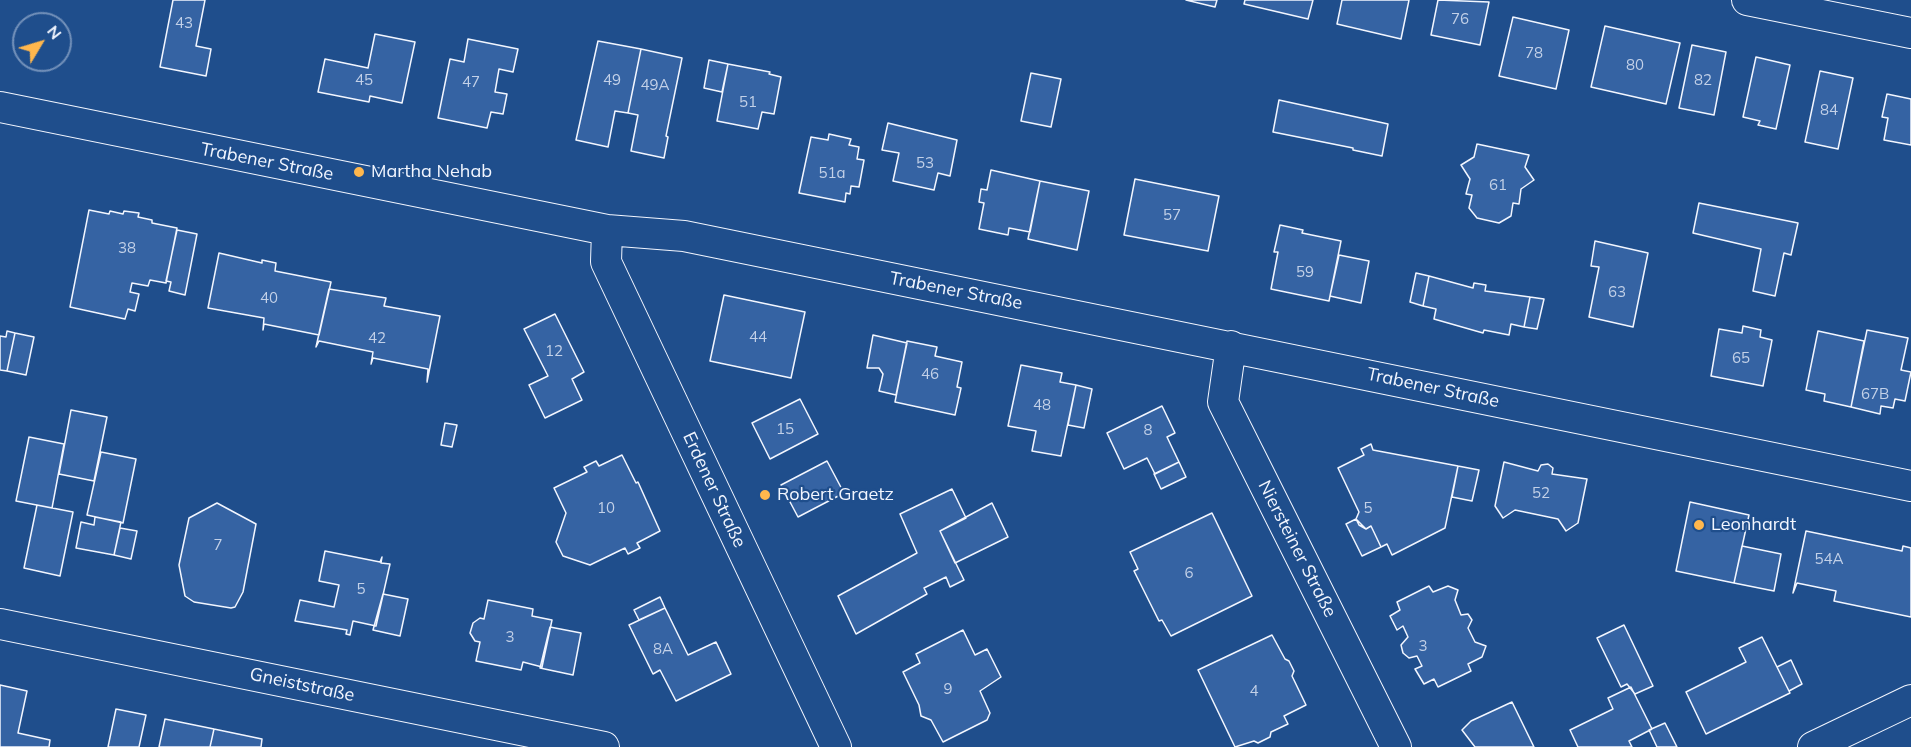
<!DOCTYPE html>
<meta charset="utf-8">
<style>
body{margin:0}
#map{position:relative;width:1911px;height:747px;overflow:hidden;background:#1f4e8c;font-family:Mulish,sans-serif}
canvas{display:block}
.north{position:absolute;left:12px;top:12px;width:60px;height:60px;box-sizing:border-box;background:#1f4e8c;border:2px solid #7391ba;border-radius:50%;rotate:52deg;font-size:16px;font-weight:700;line-height:24px;text-align:center;color:#f2f6ff}
.north::after{content:'';display:block;margin:auto;width:21px;height:27px;background:#ffb74d;clip-path:polygon(50% 0,100% 100%,50% 72%,0 100%)}
</style>
<div id="map">
<canvas width="1911" height="747"></canvas>
<div class="north">N</div>
</div>
<script>
const c = document.querySelector('canvas').getContext('2d');
c.lineJoin = 'round';
function fill(path, color) {
  c.fillStyle = color;
  c.fill(path, 'evenodd');
}
function shape(rows) {
  const path = new Path2D();
  for (const r of rows) {
    path.moveTo(r[0], r[1]);
    for (let i = 2; i < r.length; i += 2) path.lineTo(r[i], r[i + 1]);
  }
  return path;
}
function trace(path, color, width, dash) {
  c.strokeStyle = color;
  c.lineWidth = width;
  c.lineCap = dash ? 'butt' : 'round';
  c.setLineDash(dash || []);
  c.stroke(path);
}
function label(font, color, halo, rows, align = 'center') {
  c.font = font + ' Mulish,sans-serif';
  c.lineWidth = 4.5;
  c.setLineDash([]);
  c.textBaseline = 'middle';
  c.strokeStyle = halo;
  c.fillStyle = color;
  for (const [text, x, y, turn = 0] of rows) {
    c.save();
    c.translate(x, y);
    c.rotate((+turn || 0) * Math.PI / 180);
    c.textAlign = isNaN(turn) ? turn : align;
    if (halo) c.strokeText(text, 0, 0);
    c.fillText(text, 0, 0);
    c.restore();
  }
}
const building = shape([
 [173,0,205,0,196,46,211,49,206,76,160,67,173,0],
 [1186,0,1217,0,1215,7,1186,0],
 [1245,0,1313,0,1308,19,1244,4,1245,0],
 [1342,0,1409,0,1401,39,1337,24,1342,0],
 [1438,0,1489,2,1480,45,1431,35,1438,0],
 [1513,17,1569,30,1556,89,1499,76,1513,17],
 [1605,26,1680,43,1666,104,1591,87,1605,26],
 [375,34,415,42,402,103,370,96,369,102,318,92,325,59,368,68,375,34],
 [468,39,518,49,513,72,499,69,495,92,507,94,503,114,491,112,487,128,438,118,450,59,464,62,468,39],
 [598,41,641,49,628,113,615,111,608,147,576,140,598,41],
 [1692,45,1726,52,1714,115,1679,108,1692,45],
 [641,49,682,58,666,136,668,137,664,158,631,151,638,115,628,113,641,49],
 [1756,57,1790,65,1776,129,1758,125,1760,121,1743,117,1756,57],
 [709,60,728,64,722,92,704,88,709,60],
 [728,64,770,72,769,74,781,77,774,114,762,112,758,129,717,121,728,64],
 [1820,71,1853,78,1838,149,1805,142,1820,71],
 [1031,73,1061,79,1051,127,1021,121,1031,73],
 [1887,94,1911,99,1911,145,1884,140,1888,118,1882,117,1887,94],
 [1279,100,1388,124,1382,156,1353,150,1353,148,1273,132,1279,100],
 [888,123,957,140,950,176,938,173,934,190,893,181,899,153,882,150,888,123],
 [829,134,851,139,849,145,859,147,857,159,864,160,859,187,851,186,850,194,846,193,845,202,799,193,811,137,828,140,829,134],
 [1477,144,1529,155,1525,167,1534,180,1521,189,1519,204,1513,203,1511,216,1499,223,1477,218,1469,208,1472,195,1466,194,1470,179,1461,165,1474,157,1477,144],
 [991,170,1040,181,1030,232,1009,228,1008,235,979,229,984,203,979,202,981,189,987,190,991,170],
 [1135,179,1219,196,1208,251,1124,235,1135,179],
 [1040,181,1089,191,1077,250,1028,239,1040,181],
 [1699,203,1798,223,1791,255,1784,253,1775,296,1753,291,1761,249,1693,233,1699,203],
 [89,210,109,214,110,211,123,214,124,211,139,213,138,217,152,220,152,223,177,228,166,283,150,280,148,286,132,283,130,292,139,294,135,311,128,309,125,319,70,307,89,210],
 [1280,225,1303,230,1302,233,1341,241,1329,301,1271,289,1278,252,1274,252,1280,225],
 [177,230,197,234,185,295,169,291,171,282,166,281,177,230],
 [1595,241,1648,253,1633,327,1589,317,1599,267,1591,266,1595,241],
 [219,253,262,263,262,260,276,263,275,271,331,282,319,335,264,324,263,330,264,318,208,308,219,253],
 [1339,255,1369,261,1361,303,1330,296,1339,255],
 [1416,273,1429,276,1423,306,1410,302,1416,273],
 [1429,276,1473,288,1474,283,1486,285,1485,291,1530,297,1524,327,1511,324,1509,335,1484,330,1483,333,1434,319,1436,309,1423,306,1429,276],
 [329,289,386,298,384,306,440,316,427,382,428,369,373,358,371,364,373,352,319,341,316,347,329,289],
 [724,295,805,312,791,378,710,361,724,295],
 [1530,297,1544,299,1537,329,1524,327,1530,297],
 [555,314,584,372,572,379,582,400,545,418,529,385,548,376,524,329,555,314],
 [1743,326,1761,330,1760,337,1772,340,1763,386,1711,376,1719,329,1742,333,1743,326],
 [1867,330,1908,338,1901,370,1911,372,1905,401,1895,399,1893,408,1881,406,1880,414,1851,407,1867,330],
 [7,331,15,333,7,371,0,370,0,336,6,337,7,331],
 [1818,331,1864,341,1851,407,1824,401,1825,394,1806,390,1818,331],
 [15,333,34,337,26,375,7,371,15,333],
 [873,335,907,343,896,395,879,391,883,374,879,368,867,368,873,335],
 [907,341,937,347,935,356,962,362,957,387,961,388,955,415,895,402,907,341],
 [1021,365,1062,373,1060,382,1076,385,1061,456,1032,451,1036,431,1008,426,1021,365],
 [1076,385,1092,389,1084,428,1068,425,1076,385],
 [800,399,818,434,770,459,752,423,800,399],
 [1162,406,1175,433,1167,437,1179,462,1155,474,1147,458,1124,469,1107,433,1162,406],
 [71,410,107,417,94,481,59,474,71,410],
 [445,423,457,425,452,447,441,445,445,423],
 [29,437,64,444,52,508,16,501,29,437],
 [1371,444,1373,450,1458,466,1445,528,1392,555,1387,544,1381,547,1371,526,1366,529,1359,525,1356,519,1359,512,1338,468,1364,455,1361,449,1371,444],
 [101,452,136,459,123,523,87,515,101,452],
 [622,455,636,483,638,482,660,531,637,543,640,548,628,554,625,548,590,565,563,556,556,542,566,513,554,488,587,472,584,467,596,461,599,466,622,455],
 [827,461,844,493,798,517,781,485,827,461],
 [1179,462,1186,477,1161,489,1154,474,1179,462],
 [1504,462,1538,471,1541,465,1548,464,1553,468,1552,474,1587,479,1578,523,1566,531,1558,519,1515,510,1503,518,1495,506,1504,462],
 [1458,466,1479,470,1472,501,1452,497,1458,466],
 [952,489,966,518,940,531,964,580,950,587,946,577,924,588,927,594,856,634,838,596,917,553,900,514,952,489],
 [1690,502,1749,515,1734,583,1676,571,1690,502],
 [217,503,256,524,243,592,235,607,231,608,194,602,185,596,179,565,189,518,217,503],
 [992,503,1008,537,955,563,940,531,992,503],
 [37,505,73,512,60,576,24,568,37,505],
 [1212,513,1252,596,1171,636,1162,620,1159,621,1134,571,1138,569,1130,552,1212,513],
 [95,517,121,522,114,555,76,548,81,522,94,525,95,517],
 [1356,519,1366,529,1371,526,1381,547,1362,556,1346,524,1356,519],
 [120,528,137,531,131,559,114,555,120,528],
 [1806,531,1902,551,1903,546,1911,548,1911,617,1834,601,1836,591,1797,583,1793,593,1806,531],
 [1742,546,1781,554,1774,591,1734,583,1742,546],
 [325,551,380,562,382,557,381,563,390,564,376,626,353,621,350,635,346,634,347,630,295,621,300,600,334,607,339,585,319,581,325,551],
 [1429,586,1433,592,1448,586,1458,590,1455,600,1461,615,1468,614,1472,620,1468,628,1475,642,1486,646,1482,657,1468,664,1471,671,1438,687,1434,679,1424,684,1415,669,1422,666,1417,656,1409,658,1403,653,1401,645,1408,637,1403,626,1397,630,1390,616,1400,610,1397,602,1429,586],
 [383,594,408,599,400,636,373,630,383,594],
 [660,597,665,608,639,620,634,610,660,597],
 [488,600,533,609,532,616,552,620,542,667,523,662,521,670,476,661,480,642,475,641,470,633,473,623,480,618,484,619,488,600],
 [665,608,688,655,716,642,731,674,676,701,660,670,653,674,629,625,665,608],
 [1624,625,1653,686,1635,694,1627,684,1621,687,1597,638,1624,625],
 [550,627,581,633,573,675,540,668,550,627],
 [963,630,975,655,987,649,1001,677,980,691,990,713,987,720,943,742,931,720,921,716,919,705,903,672,920,663,916,654,963,630],
 [1272,635,1285,659,1289,661,1294,671,1292,676,1306,705,1284,716,1288,724,1271,732,1270,737,1258,743,1254,741,1235,747,1198,670,1272,635],
 [1762,637,1790,693,1706,734,1686,692,1746,662,1739,648,1762,637],
 [1791,660,1802,684,1789,691,1777,667,1791,660],
 [0,685,27,691,18,733,50,740,49,747,0,747,0,685],
 [1631,687,1652,729,1629,741,1632,747,1578,747,1570,730,1613,709,1608,698,1631,687],
 [1512,702,1534,747,1475,747,1462,730,1471,721,1512,702],
 [116,709,146,715,139,747,108,747,116,709],
 [165,719,214,729,210,747,159,747,165,719],
 [1665,723,1677,747,1657,747,1649,730,1665,723],
 [214,729,262,739,261,747,210,747,214,729]
]);
const minor = shape([
 [1747,0,1911,33],
 [0,107,607,230,684,236,1911,486],
 [607,230,606,262,836,747],
 [1231,346,1223,402,1396,747],
 [0,624,604,747],
 [1813,747,1911,700]
]);
const markers = [
 [359,172,6,"#ffb74d"],
 [765,495,6,"#ffb74d"],
 [1699,525,6,"#ffb74d"]
];
const numberNames = [
 ["76",1460,19],
 ["43",184,23],
 ["78",1534,53],
 ["80",1635,65],
 ["45",364,80],
 ["49",612,80],
 ["82",1703,80],
 ["47",471,82],
 ["49A",655,85],
 ["51",748,102],
 ["84",1829,110],
 ["53",925,163],
 ["51a",832,173],
 ["61",1498,185],
 ["57",1172,215],
 ["38",127,248],
 ["59",1305,272],
 ["63",1617,292],
 ["40",269,298],
 ["44",758,337],
 ["42",377,338],
 ["12",554,351],
 ["65",1741,358],
 ["46",930,374],
 ["67B",1875,394],
 ["48",1042,405],
 ["15",785,429],
 ["8",1148,430],
 ["52",1541,493],
 ["10",606,508],
 ["5",1368,508],
 ["7",218,545],
 ["54A",1829,559],
 ["6",1189,573],
 ["5",361,589],
 ["3",510,637],
 ["3",1423,646],
 ["8A",663,649],
 ["9",948,689],
 ["4",1254,691]
];
const streetNames = [
 ["Trabener Straße",267,162,11],
 ["Trabener Straße",956,291,11],
 ["Trabener Straße",1433,388,12],
 ["Erdener Straße",714,490,65],
 ["Niersteiner Straße",1297,549,63],
 ["Gneiststraße",302,685,12]
];
const poiNames = [
 ["Martha Nehab",371,172],
 ["Robert Graetz",777,495],
 ["Leonhardt",1711,525]
];
fill(building, '#3563a3');
trace(building, '#f2f6ff', 1.5);
trace(minor, '#f2f6ff', 32);
trace(minor, '#1f4e8c', 30);
for (const [x, y, r, color] of markers) {
  const dot = new Path2D();
  dot.arc(x, y, r, 0, 2 * Math.PI);
  c.fillStyle = color;
  c.fill(dot);
  trace(dot, '#1f4e8c', 2);
}
label('15px', '#c3d1e8', null, numberNames);
label('18px', '#f2f6ff', '#1f4e8c', streetNames);
label('18px', '#f2f6ff', '#1f4e8c', poiNames, 'left');
</script>
